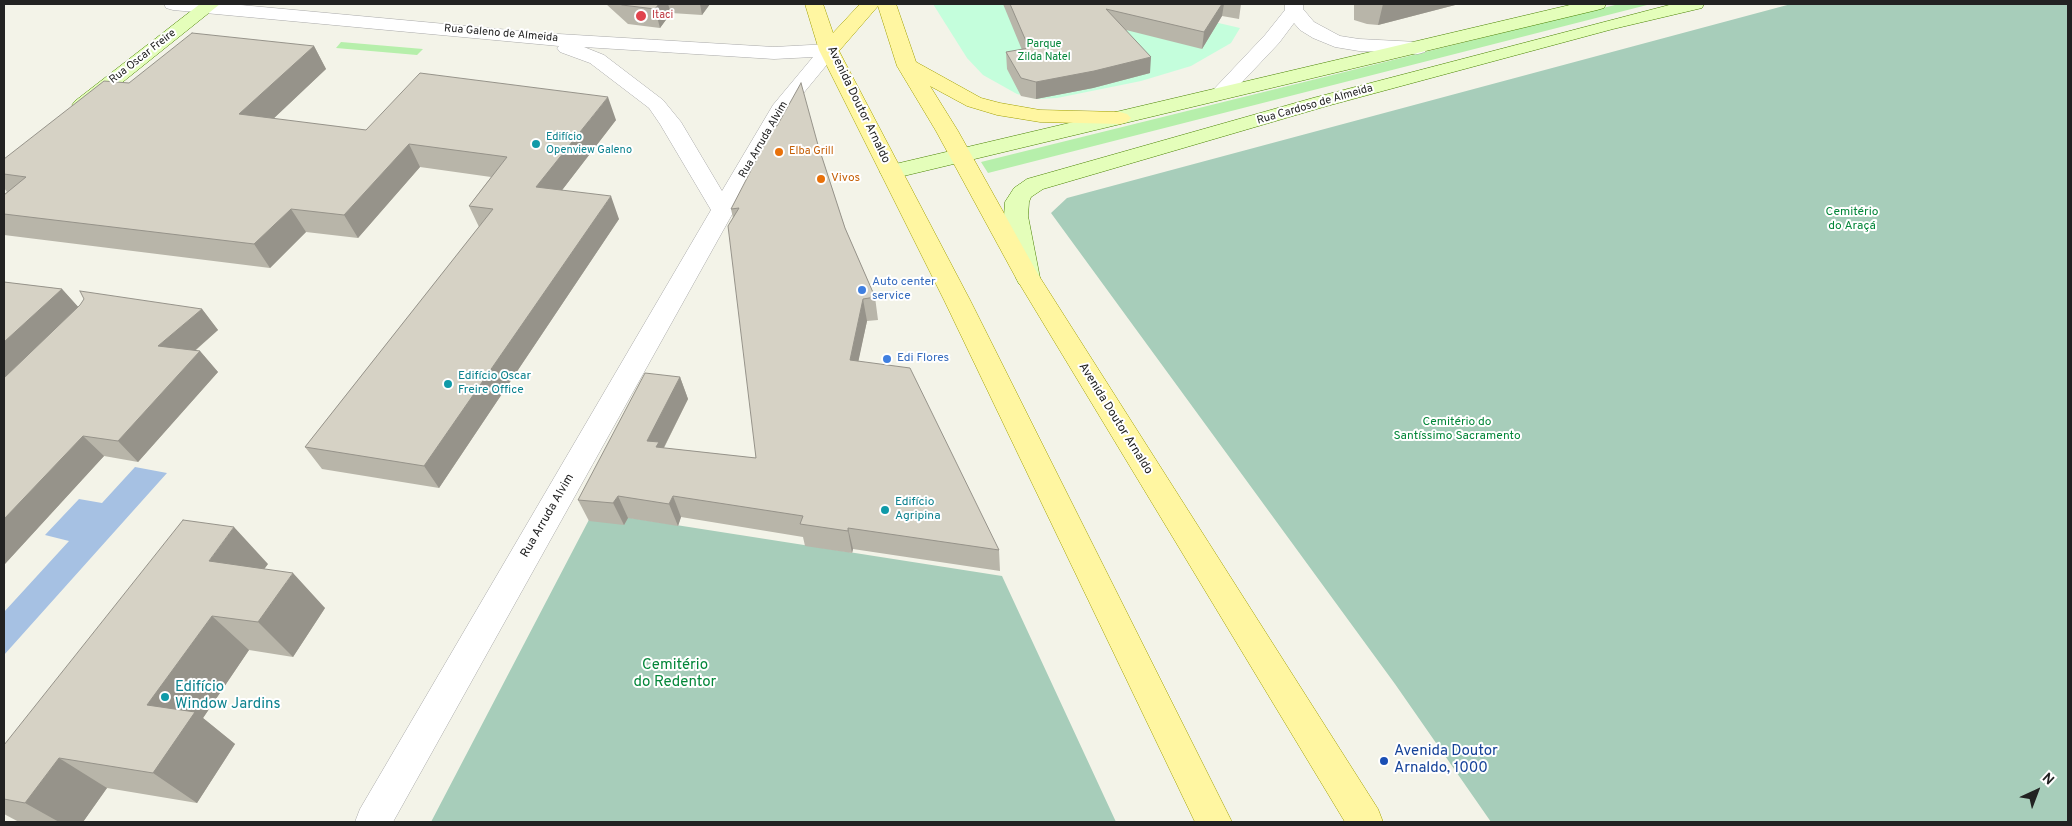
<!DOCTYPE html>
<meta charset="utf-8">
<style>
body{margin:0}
#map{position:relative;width:2072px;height:826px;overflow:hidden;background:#f3f3e8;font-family:Overpass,sans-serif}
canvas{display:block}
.frame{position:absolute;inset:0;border:5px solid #222;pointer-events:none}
.north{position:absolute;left:2012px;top:766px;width:50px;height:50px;-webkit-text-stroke:4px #fff;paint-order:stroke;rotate:43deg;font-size:14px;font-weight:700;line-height:20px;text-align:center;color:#222}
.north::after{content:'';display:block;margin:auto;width:18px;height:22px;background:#222;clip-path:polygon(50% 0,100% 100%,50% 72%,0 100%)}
</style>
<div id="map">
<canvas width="2072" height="826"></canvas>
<div class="frame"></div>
<div class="north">N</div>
</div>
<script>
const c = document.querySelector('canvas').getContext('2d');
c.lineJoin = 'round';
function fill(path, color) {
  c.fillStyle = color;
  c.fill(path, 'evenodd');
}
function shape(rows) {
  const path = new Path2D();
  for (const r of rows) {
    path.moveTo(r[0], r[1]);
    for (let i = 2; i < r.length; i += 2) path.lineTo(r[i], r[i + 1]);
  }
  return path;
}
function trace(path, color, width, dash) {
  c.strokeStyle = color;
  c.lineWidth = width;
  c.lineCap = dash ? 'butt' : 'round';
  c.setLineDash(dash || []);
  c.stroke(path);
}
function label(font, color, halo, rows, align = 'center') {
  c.font = font + ' Overpass,sans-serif';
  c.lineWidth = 4;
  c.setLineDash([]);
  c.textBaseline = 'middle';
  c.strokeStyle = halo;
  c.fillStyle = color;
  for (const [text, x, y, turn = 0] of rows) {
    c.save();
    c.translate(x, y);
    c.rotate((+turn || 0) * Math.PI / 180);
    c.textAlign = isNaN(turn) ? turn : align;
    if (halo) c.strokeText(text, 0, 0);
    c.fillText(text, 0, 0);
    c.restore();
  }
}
const grass = shape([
 [1619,4,1651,4,988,173,981,162],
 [341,42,423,49,417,55,336,48]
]);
const cemetery = shape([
 [1791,4,2068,4,2068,822,1491,822,1395,684,1051,213,1067,198],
 [593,512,1002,576,1116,822,431,822]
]);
const park = shape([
 [933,4,1137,4,1240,28,1231,43,1191,66,1141,81,1057,98,1037,99,1017,94,983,75,967,58]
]);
const water = shape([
 [135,467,167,473,4,655,4,612,69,541,45,535,79,499,102,503]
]);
const street = shape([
 [164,4,230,4,542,33,774,47,829,44,836,46,839,50,792,107,393,822,355,822,360,809,711,210,660,124,649,108,590,63,560,52,557,48,559,46,173,10,166,8,164,4],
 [584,47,774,59,813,57,773,105,722,191,681,122,663,100,604,55,584,47],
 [1285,4,1303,4,1303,9,1314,22,1340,36,1359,39,1418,42,1425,44,1428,48,1425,52,1418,54,1359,51,1335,47,1313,38,1300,30,1294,23,1279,43,1228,97,1221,99,1214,97,1211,93,1214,89,1265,35,1285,10,1285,4]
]);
const secondary = shape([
 [200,4,220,4,89,109,82,111,75,109,72,105,75,101,200,4],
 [1574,4,1606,4,1604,8,1597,10,891,179,883,177,880,172,883,167,891,165,1574,4],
 [1673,4,1704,4,1702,8,1613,29,1327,106,1043,189,1031,197,1029,202,1028,216,1040,278,1037,284,1028,286,1019,284,1016,278,1004,216,1005,202,1014,188,1027,179,1313,98,1673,4]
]);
const primary = shape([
 [805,4,823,4,833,33,860,4,896,4,916,62,981,98,1000,103,1040,110,1120,112,1127,114,1131,118,1127,122,1120,124,1040,122,997,115,967,106,930,86,958,131,1039,276,1378,809,1383,822,1345,822,1016,278,936,131,897,66,878,6,839,51,970,300,1232,822,1195,822,944,300,819,50,805,4]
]);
const wall = shape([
 [606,4,710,4,702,15,671,13,660,28,628,24],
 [1003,4,1241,4,1239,19,1222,16,1202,49,1126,30,1150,73,1093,88,1036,99,1021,96,1007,69,1006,52,1022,50],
 [1354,4,1459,4,1378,25,1367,24,1354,20],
 [314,46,326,69,273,119,366,130,616,120,562,190,619,219,439,488,322,469,305,447,479,227,469,206,491,177,420,167,358,238,306,232,270,268,4,235,4,195,7,192,4,188,4,159,129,83],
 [818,145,845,228,875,297,878,320,867,321,858,361,999,550,1000,571,853,549,852,553,805,546,803,537,681,517,678,526,628,518,624,525,589,521,578,500,680,377,688,399,664,448,756,458,733,218,731,209],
 [4,282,62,289,78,307,202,309,218,330,196,350,200,351,218,372,138,462,104,456,4,565],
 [268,564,264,569,325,608,293,657,249,650,203,718,235,744,197,803,107,788,83,822,19,822,4,814,4,745]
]);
const shadedWall = shape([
 [659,4,668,4,671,13,660,28,655,9],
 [700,4,710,4,702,15],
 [1222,4,1224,4,1222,16,1202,49,1204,32],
 [1383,4,1459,4,1378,25],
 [314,46,326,69,253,138,239,114],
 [1151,57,1150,73,1093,88,1036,99,1036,82],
 [608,97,616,120,546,211,536,187],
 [409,144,420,167,358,238,344,215],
 [611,196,619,219,439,488,424,466],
 [291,209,306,232,270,268,254,244],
 [62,289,81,310,4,383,4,342],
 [863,299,867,321,854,382,850,360],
 [202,309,218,330,176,367,158,346],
 [200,351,218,372,138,462,118,441],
 [680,377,688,399,662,451,647,441],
 [83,436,104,456,4,565,4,519],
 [618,496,628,518,624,525,613,503],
 [673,496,681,517,678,526,669,504],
 [234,527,268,564,244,596,209,561],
 [848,528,853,549,852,553,848,531],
 [293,573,325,608,293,657,258,622],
 [212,616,249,650,203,718,235,744,197,803,153,773,147,705],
 [59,758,107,788,83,822,59,822,25,803]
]);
const building = shape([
 [620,4,659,4,655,9,622,5,620,4],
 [1010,4,1222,4,1204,32,1106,9,1151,57,1094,71,1036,82,1021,78,1006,52,1029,48,1010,4],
 [192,33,314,46,239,114,366,130,420,73,608,97,536,187,611,196,424,466,305,447,493,209,469,206,507,157,409,144,344,215,291,209,254,244,4,214,4,195,26,177,4,174,4,159,104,81,129,83,192,33],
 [801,83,818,145,845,228,875,297,863,299,850,360,910,368,999,550,848,528,848,531,800,524,803,516,673,496,669,504,618,496,613,503,578,500,645,373,680,377,647,441,659,442,656,447,756,458,728,226,739,208,731,209,774,126,777,126,801,83],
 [4,282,62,289,4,342,4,282],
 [80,291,202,309,158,346,200,351,118,441,83,436,4,519,4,378,80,305,84,299,80,291],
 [183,520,234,527,209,561,293,573,258,622,212,616,147,705,195,712,153,773,59,758,25,803,4,799,4,745,183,520]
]);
const markers = [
 [641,16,6,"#e0444e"],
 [536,144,5,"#0f9aa8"],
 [779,152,5,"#e8710a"],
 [821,179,5,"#e8710a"],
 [862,290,5,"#3f7fe0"],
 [887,359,5,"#3f7fe0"],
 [448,384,5,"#0f9aa8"],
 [885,510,5,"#0f9aa8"],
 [165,697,5,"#0f9aa8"],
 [1384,761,5,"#1a4fb4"]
];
const farHealthnames = [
 ["Itaci",652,16]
];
const farStreetnames = [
 ["Rua Galeno de Almeida",501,34,5],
 ["Rua Oscar Freire",143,57,-38],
 ["Rua Cardoso de Almeida",1315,105,-16],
 ["Rua Arruda Alvim",764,140,-60]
];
const farParknames = [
 ["Parque",1044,45],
 ["Zilda Natel",1044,58]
];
const farCulturenames = [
 ["Edifício",546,138],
 ["Openview Galeno",546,151]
];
const farFoodnames = [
 ["Elba Grill",789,152]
];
const streetNames = [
 ["Avenida Doutor Arnaldo",858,105,64],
 ["Avenida Doutor Arnaldo",1115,419,58],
 ["Rua Arruda Alvim",548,516,-60]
];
const foodNames = [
 ["Vivos",831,179]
];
const parkNames = [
 ["Cemitério",1852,213],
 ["do Araçá",1852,227],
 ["Cemitério do",1457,423],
 ["Santíssimo Sacramento",1457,437]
];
const shopNames = [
 ["Auto center",872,283],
 ["service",872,297],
 ["Edi Flores",897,359]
];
const cultureNames = [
 ["Edifício Oscar",458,377],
 ["Freire Office",458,391],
 ["Edifício",895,503],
 ["Agripina",895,517]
];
const nearParknames = [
 ["Cemitério",675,666],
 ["do Redentor",675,683]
];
const nearCulturenames = [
 ["Edifício",175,688],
 ["Window Jardins",175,705]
];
const nearTransitnames = [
 ["Avenida Doutor",1394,752],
 ["Arnaldo, 1000",1394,769]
];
fill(grass, '#b6efab');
fill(cemetery, '#a7cdba');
fill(park, '#c4fedc');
fill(water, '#a6c1e3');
trace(street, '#a9a9a9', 1);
trace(secondary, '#498200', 1);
trace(primary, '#a0a000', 1);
fill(street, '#fff');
fill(secondary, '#e4feba');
fill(primary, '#fff6a1');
fill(wall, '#b8b5a9');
fill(shadedWall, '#96938a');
fill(building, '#d6d2c5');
trace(building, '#96938a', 1);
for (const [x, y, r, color] of markers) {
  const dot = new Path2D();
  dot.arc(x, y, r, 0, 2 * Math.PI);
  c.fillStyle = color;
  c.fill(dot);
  trace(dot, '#fff', 2);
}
label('11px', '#be3a42', '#fff', farHealthnames, 'left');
label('11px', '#222', '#fff', farStreetnames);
label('11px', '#04873a', '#fff', farParknames);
label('11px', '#0d838f', '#fff', farCulturenames, 'left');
label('11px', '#c56008', '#fff', farFoodnames, 'left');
label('12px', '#222', '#fff', streetNames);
label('12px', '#c56008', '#fff', foodNames, 'left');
label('12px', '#04873a', '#fff', parkNames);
label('12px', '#366cbe', '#fff', shopNames, 'left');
label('12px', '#0d838f', '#fff', cultureNames, 'left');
label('15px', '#04873a', '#fff', nearParknames);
label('15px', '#0d838f', '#fff', nearCulturenames, 'left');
label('15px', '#164399', '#fff', nearTransitnames, 'left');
</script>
